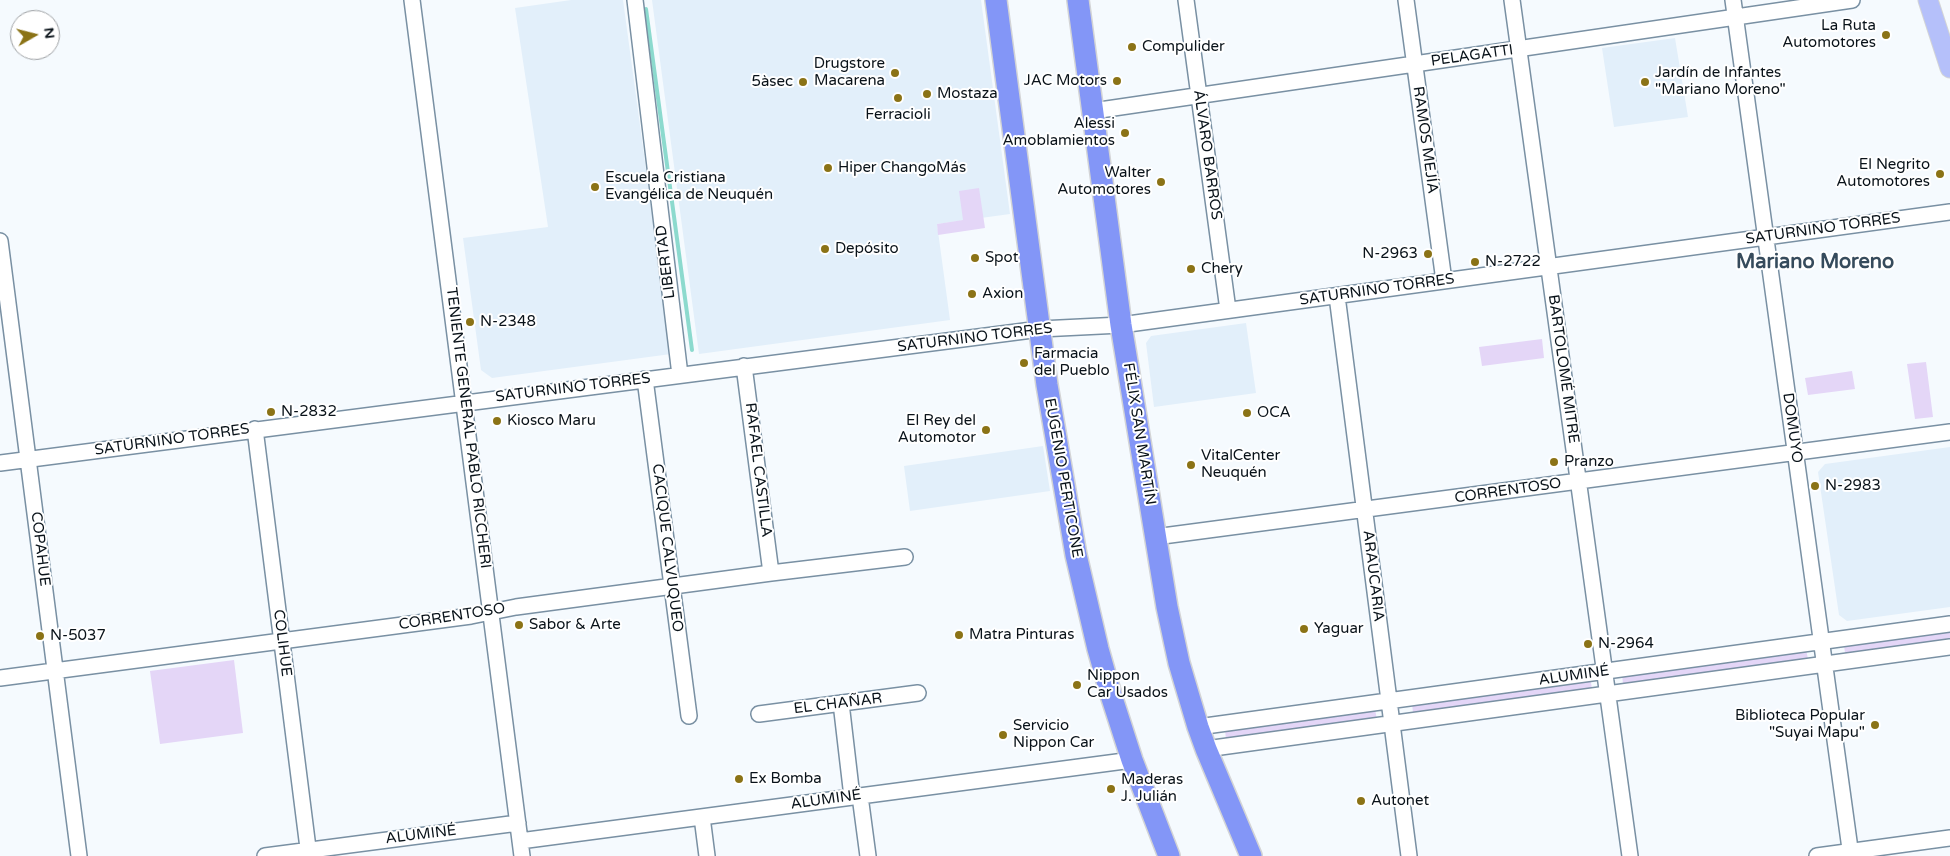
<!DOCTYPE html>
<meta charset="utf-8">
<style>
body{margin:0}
#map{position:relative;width:1950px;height:856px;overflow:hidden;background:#f5fafe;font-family:"Varela Round",sans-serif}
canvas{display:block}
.north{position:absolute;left:10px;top:10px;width:50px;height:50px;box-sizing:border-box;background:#fff;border:1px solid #9da0a3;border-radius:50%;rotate:82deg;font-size:14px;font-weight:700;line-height:20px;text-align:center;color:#091219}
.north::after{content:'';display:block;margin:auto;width:18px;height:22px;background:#8b7316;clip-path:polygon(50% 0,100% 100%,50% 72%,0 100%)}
</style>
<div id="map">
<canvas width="1950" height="856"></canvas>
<div class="north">N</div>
</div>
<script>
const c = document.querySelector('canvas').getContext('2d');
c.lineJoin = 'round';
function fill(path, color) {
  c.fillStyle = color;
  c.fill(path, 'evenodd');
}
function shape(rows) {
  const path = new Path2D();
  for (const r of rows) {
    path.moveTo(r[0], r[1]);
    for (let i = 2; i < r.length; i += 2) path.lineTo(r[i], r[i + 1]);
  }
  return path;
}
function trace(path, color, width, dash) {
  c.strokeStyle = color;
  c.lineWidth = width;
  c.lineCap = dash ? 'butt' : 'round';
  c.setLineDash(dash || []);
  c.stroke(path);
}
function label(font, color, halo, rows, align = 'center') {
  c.font = font + ' "Varela Round",sans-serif';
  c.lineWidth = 4;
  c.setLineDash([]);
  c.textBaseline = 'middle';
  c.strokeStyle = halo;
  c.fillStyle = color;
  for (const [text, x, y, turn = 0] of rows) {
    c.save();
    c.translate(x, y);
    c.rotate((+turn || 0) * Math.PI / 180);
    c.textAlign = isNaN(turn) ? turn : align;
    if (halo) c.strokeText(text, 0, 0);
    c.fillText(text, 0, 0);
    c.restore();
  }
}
const built = shape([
 [571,0,623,0,671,354,492,378,481,370,463,238,548,227,515,8],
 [652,0,981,0,1010,214,937,224,950,320,699,354],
 [1675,38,1688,117,1614,127,1602,48],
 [1246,323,1256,393,1154,407,1146,343,1151,336],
 [1043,446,1050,491,910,511,904,466],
 [1950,447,1950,607,1847,621,1839,615,1818,472,1825,464]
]);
const green = shape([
 [979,188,985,228,938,235,937,224,963,220,959,191],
 [1542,339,1544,358,1482,366,1479,347],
 [1926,362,1933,417,1915,419,1907,364],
 [1852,371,1855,389,1808,395,1805,378],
 [1950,630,1950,639,1845,653,1844,645],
 [1806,649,1808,659,1623,684,1622,674],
 [234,660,243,733,160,744,150,671],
 [1590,678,1592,688,1413,713,1412,703],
 [1375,709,1377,720,1226,740,1225,729]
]);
const stream = shape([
 [646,9,692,350]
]);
const minor = shape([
 [412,0,522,856],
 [635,0,680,375],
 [1186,0,1228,310],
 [1406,0,1444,281],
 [1512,0,1630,856],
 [1733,0,1851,856],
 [1093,111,1852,0],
 [0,241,79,856],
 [1337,296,1409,856],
 [744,366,771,573],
 [645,379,689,716],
 [255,429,309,856],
 [0,463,1009,333,1040,329,1121,325,1950,212],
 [1155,537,1950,432],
 [0,678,471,616,516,607,771,573,905,557],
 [841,703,852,797],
 [759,714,918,693],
 [1198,727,1950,624],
 [1206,749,1950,647],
 [860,796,868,856],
 [702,817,707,856],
 [520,841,1132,760],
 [265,856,518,823],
 [1817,856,1950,838]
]);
const major = shape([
 [1928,0,1950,68]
]);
const highway = shape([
 [996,0,1047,385,1076,555,1098,649,1111,695,1132,760,1169,856],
 [1078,0,1121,325,1167,607,1179,663,1198,727,1206,749,1251,856]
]);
const markers = [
 [1886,35,5,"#8b7316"],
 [1132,47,5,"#8b7316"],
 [895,73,5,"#8b7316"],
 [1117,81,5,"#8b7316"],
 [803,82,5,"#8b7316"],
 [1645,82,5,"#8b7316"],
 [927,94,5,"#8b7316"],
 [898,98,5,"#8b7316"],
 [1125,133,5,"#8b7316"],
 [828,168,5,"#8b7316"],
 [1940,174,5,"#8b7316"],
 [1161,182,5,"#8b7316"],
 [595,187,5,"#8b7316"],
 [825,249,5,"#8b7316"],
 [1428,254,5,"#8b7316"],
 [975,258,5,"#8b7316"],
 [1475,262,5,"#8b7316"],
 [1191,269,5,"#8b7316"],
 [972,294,5,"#8b7316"],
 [470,322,5,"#8b7316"],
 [1024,363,5,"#8b7316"],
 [271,412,5,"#8b7316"],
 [1247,413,5,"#8b7316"],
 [497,421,5,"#8b7316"],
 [986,430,5,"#8b7316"],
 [1554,462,5,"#8b7316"],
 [1191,465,5,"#8b7316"],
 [1815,486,5,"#8b7316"],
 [519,625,5,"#8b7316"],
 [1304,629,5,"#8b7316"],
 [959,635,5,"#8b7316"],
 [40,636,5,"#8b7316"],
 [1588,644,5,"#8b7316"],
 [1077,685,5,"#8b7316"],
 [1875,725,5,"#8b7316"],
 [1003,735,5,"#8b7316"],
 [739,779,5,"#8b7316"],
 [1111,789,5,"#8b7316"],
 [1361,801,5,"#8b7316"]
];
const poiNames = [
 ["La Ruta",1876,26,"right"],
 ["Automotores",1876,43,"right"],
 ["Compulider",1142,47],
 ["Drugstore",885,64,"right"],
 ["Macarena",885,81,"right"],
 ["Jardín de Infantes",1655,73],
 ["\"Mariano Moreno\"",1655,90],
 ["JAC Motors",1107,81,"right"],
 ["5àsec",793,82,"right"],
 ["Mostaza",937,94],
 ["Ferracioli",898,115,"center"],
 ["Alessi",1115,124,"right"],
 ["Amoblamientos",1115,141,"right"],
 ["El Negrito",1930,165,"right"],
 ["Automotores",1930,182,"right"],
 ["Hiper ChangoMás",838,168],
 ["Walter",1151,173,"right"],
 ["Automotores",1151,190,"right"],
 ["Escuela Cristiana",605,178],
 ["Evangélica de Neuquén",605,195],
 ["Depósito",835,249],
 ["N-2963",1418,254,"right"],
 ["Spot",985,258],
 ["N-2722",1485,262],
 ["Chery",1201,269],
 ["Axion",982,294],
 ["N-2348",480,322],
 ["Farmacia",1034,354],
 ["del Pueblo",1034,371],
 ["N-2832",281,412],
 ["OCA",1257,413],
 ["Kiosco Maru",507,421],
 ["El Rey del",976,421,"right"],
 ["Automotor",976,438,"right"],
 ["VitalCenter",1201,456],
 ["Neuquén",1201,473],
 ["Pranzo",1564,462],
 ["N-2983",1825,486],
 ["Sabor & Arte",529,625],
 ["Yaguar",1314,629],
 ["Matra Pinturas",969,635],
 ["N-5037",50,636],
 ["N-2964",1598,644],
 ["Nippon",1087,676],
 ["Car Usados",1087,693],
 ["Biblioteca Popular",1865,716,"right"],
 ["\"Suyai Mapu\"",1865,733,"right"],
 ["Servicio",1013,726],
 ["Nippon Car",1013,743],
 ["Ex Bomba",749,779],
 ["Maderas",1121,780],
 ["J. Julián",1121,797],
 ["Autonet",1371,801]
];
const streetNames = [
 ["PELAGATTI",1472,56,-8],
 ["RAMOS MEJÍA",1425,140,82],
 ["ÁLVARO BARROS",1207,155,82],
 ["SATURNINO TORRES",1823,229,-8],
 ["LIBERTAD",666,262,-97],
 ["SATURNINO TORRES",1377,290,-8],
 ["SATURNINO TORRES",975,338,-7],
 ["BARTOLOMÉ MITRE",1563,369,82],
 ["SATURNINO TORRES",573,388,-7],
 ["TENIENTE GENERAL PABLO RICCHERI",468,428,83],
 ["DOMUYO",1792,428,82],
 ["FÉLIX SAN MARTÍN",1139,434,81],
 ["SATURNINO TORRES",172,440,-8],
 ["RAFAEL CASTILLA",758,470,83],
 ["EUGENIO PERTICONE",1063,478,80],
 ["CORRENTOSO",1508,491,-8],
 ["CACIQUE CALVUQUEO",667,548,83],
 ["COPAHUE",40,549,83],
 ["ARAUCARIA",1373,576,83],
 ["CORRENTOSO",452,617,-9],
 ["COLIHUE",282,643,83],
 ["ALUMINÉ",1574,676,-8],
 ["EL CHAÑAR",838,704,-7],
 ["ALUMINÉ",826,800,-8],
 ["ALUMINÉ",421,835,-7]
];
const districtNames = [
 ["Mariano Moreno",1815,263]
];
fill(built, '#e2effa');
fill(green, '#e4d6f7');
trace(stream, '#8cdace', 4);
trace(minor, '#7990a3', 18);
trace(major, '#d3d4d6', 21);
trace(highway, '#d3d4d6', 24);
trace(minor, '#fff', 15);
trace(major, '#b5c0fa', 19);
trace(highway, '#8396f7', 21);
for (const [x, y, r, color] of markers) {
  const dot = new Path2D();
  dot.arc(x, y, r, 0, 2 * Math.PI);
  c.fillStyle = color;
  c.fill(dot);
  trace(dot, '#fff', 2);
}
label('15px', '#091219', '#fff', poiNames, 'left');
label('15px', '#091219', '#fff', streetNames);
label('bold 20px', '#364b5c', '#fff', districtNames);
</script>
